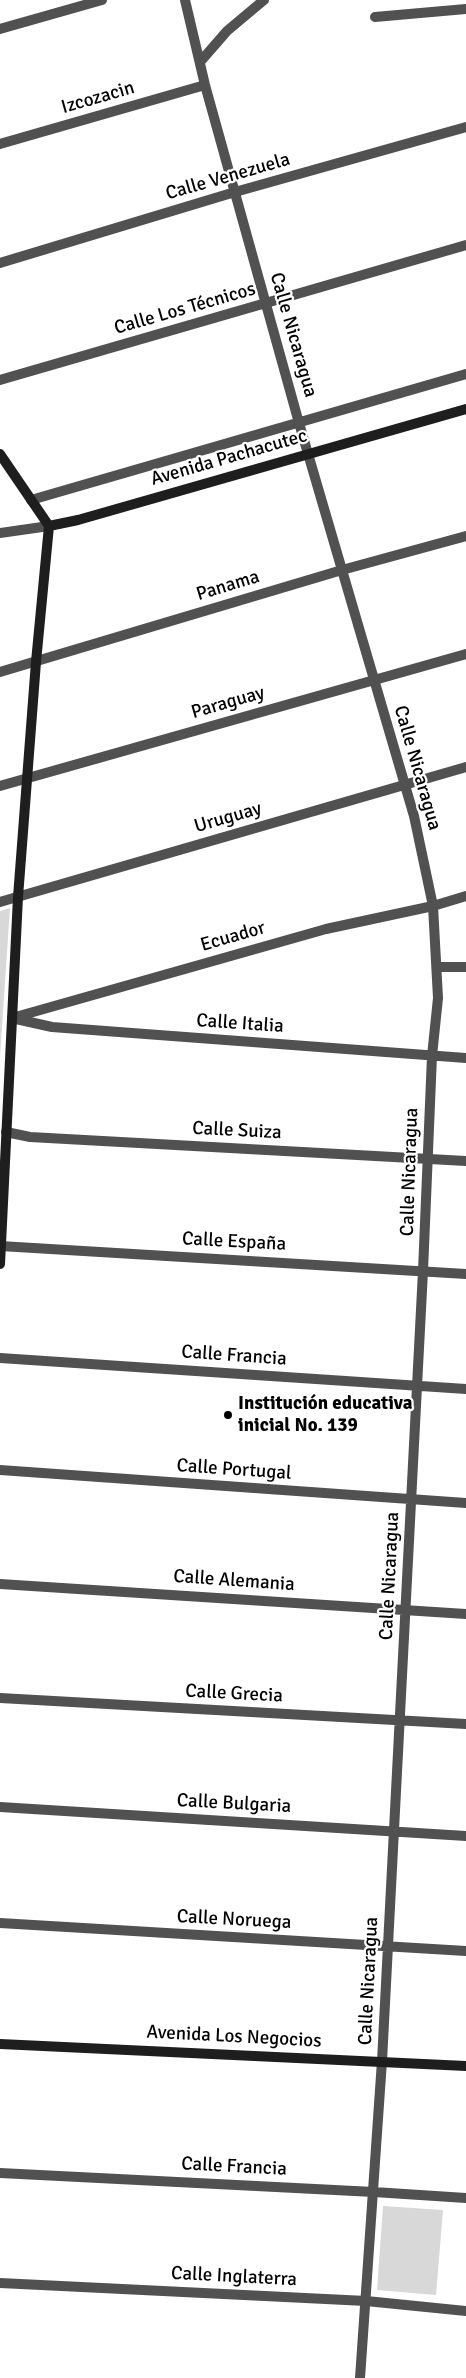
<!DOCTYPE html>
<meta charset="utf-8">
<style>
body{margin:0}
canvas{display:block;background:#fff}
</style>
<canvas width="466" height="2378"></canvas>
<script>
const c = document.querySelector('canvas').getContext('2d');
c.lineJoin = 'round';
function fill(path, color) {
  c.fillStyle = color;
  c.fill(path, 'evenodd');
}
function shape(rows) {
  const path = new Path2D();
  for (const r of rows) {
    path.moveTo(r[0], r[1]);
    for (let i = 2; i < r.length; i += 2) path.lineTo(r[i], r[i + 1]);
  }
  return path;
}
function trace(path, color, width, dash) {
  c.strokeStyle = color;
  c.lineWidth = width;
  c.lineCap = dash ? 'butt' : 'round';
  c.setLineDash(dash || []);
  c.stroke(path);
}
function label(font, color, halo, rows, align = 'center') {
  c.font = font + ' Signika,sans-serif';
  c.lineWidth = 4.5;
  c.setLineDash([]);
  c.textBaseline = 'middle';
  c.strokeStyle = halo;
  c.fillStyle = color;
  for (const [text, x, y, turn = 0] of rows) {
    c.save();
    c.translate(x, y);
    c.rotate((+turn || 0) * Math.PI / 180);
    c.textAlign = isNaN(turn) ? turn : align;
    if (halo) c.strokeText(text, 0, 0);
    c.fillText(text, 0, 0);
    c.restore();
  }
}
const green = shape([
 [10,908,0,1057,0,911],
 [383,2206,443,2210,436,2295,377,2290]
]);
const street = shape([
 [185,0,205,85,299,423,414,816,433,906,438,998,432,1056,423,1271,382,2061,360,2378],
 [375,17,466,9],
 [0,29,102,0],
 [200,62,227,31,264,0],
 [0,144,205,85],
 [0,263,235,192,466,127],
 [0,380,466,245],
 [31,500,466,374],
 [0,533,49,526],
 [0,672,342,570,466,536],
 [0,786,466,654],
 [0,902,466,767],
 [438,967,466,967],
 [12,1018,326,929,433,906,466,896],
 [16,1019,52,1027,466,1058],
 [6,1132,30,1137,466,1161],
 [0,1246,466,1274],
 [0,1358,466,1389],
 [0,1470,466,1503],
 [0,1584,466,1614],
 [0,1698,466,1724],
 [0,1807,466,1836],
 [0,1923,466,1951],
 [0,2173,374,2192,466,2198],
 [0,2283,366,2301,466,2311]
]);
const secondary = shape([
 [0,454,49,526],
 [49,526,78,520,466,409],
 [0,1264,18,897,36,662,49,526],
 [0,2044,466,2066]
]);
const markers = [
 [228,1415,5,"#000"]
];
const streetNames = [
 ["Izcozacin",98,98,-16],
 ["Calle Venezuela",228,177,-16],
 ["Calle Los Técnicos",185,309,-16],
 ["Calle Nicaragua",293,335,74],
 ["Avenida Pachacutec",229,458,-16],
 ["Panama",228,586,-17],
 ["Paraguay",228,703,-16],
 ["Calle Nicaragua",417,768,74],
 ["Uruguay",228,818,-16],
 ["Ecuador",233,937,-16],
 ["Calle Italia",240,1024,4],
 ["Calle Suiza",237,1131,3],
 ["Calle Nicaragua",410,1172,-88],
 ["Calle España",234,1242,3],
 ["Calle Francia",234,1356,4],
 ["Calle Portugal",234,1470,4],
 ["Calle Nicaragua",390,1576,-87],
 ["Calle Alemania",234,1581,4],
 ["Calle Grecia",234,1694,3],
 ["Calle Bulgaria",234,1804,3],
 ["Calle Noruega",234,1920,3],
 ["Calle Nicaragua",369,1981,-87],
 ["Avenida Los Negocios",234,2037,3],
 ["Calle Francia",234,2167,3],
 ["Calle Inglaterra",234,2277,3]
];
const poiNames = [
 ["Institución educativa",238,1404],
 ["inicial No. 139",238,1426]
];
fill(green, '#d8d8d8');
trace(street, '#515151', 10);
trace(secondary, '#1e1e1e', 10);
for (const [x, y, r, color] of markers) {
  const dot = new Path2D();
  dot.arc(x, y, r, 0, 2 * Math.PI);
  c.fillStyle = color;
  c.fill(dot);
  trace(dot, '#fff', 2);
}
label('19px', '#000', '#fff', streetNames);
label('bold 19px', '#000', '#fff', poiNames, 'left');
</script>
